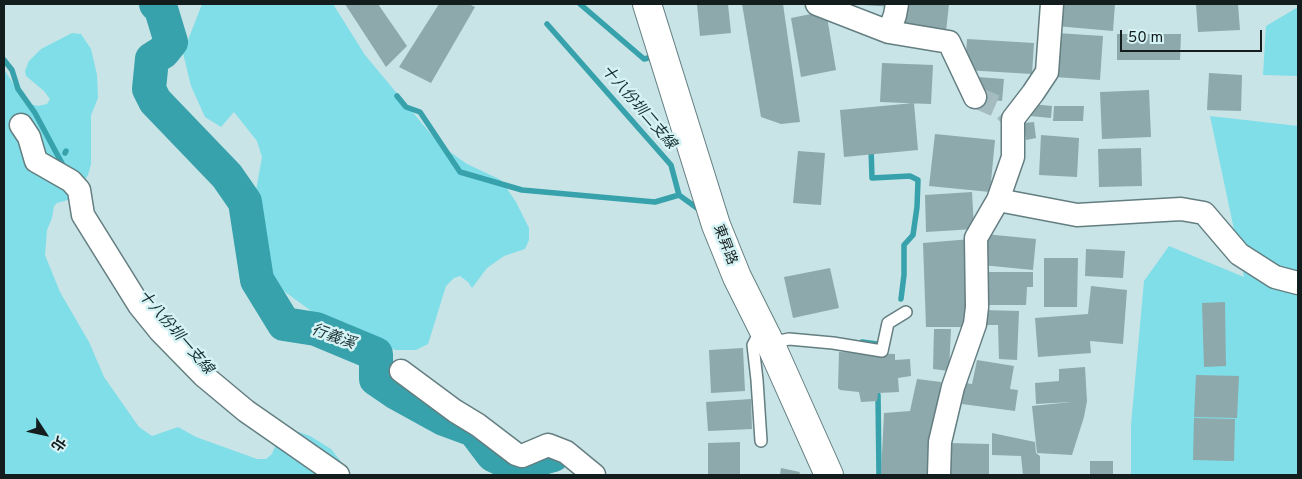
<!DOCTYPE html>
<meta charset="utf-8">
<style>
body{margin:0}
#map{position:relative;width:1302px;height:479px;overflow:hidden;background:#c8e4e7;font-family:Overpass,"Noto Sans TC",sans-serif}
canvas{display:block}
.frame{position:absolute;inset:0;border:5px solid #131d1e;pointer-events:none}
.north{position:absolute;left:20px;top:409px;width:50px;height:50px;-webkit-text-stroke:4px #d5f2f5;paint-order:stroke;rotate:125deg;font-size:14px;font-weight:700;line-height:20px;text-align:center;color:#131d1e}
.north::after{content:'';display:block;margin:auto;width:18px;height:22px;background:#131d1e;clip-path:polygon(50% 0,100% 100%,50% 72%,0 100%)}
.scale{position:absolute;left:1120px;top:30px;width:142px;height:22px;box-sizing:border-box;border:2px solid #131d1e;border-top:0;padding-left:6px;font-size:15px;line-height:18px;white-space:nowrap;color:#131d1e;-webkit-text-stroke:4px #d5f2f5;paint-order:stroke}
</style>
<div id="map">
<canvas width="1302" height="479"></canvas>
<div class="frame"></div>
<div class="north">北</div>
<div class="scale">50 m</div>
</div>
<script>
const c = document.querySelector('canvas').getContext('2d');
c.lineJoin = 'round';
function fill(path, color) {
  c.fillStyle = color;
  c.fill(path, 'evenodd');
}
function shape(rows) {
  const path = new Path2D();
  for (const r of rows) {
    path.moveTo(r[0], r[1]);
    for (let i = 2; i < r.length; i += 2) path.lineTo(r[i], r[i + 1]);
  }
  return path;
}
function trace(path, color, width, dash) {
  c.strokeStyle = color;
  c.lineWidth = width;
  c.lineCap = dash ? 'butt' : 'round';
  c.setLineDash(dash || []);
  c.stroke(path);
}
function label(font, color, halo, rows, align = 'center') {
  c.font = font + ' Overpass,"Noto Sans TC",sans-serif';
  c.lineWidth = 5;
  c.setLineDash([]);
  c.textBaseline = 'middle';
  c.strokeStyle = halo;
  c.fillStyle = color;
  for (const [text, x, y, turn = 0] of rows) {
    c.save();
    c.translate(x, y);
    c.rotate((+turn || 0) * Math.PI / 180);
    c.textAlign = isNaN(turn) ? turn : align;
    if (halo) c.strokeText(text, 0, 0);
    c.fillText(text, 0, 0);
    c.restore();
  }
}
const green = shape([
 [202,4,333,4,365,55,440,145,467,164,501,180,516,202,529,228,529,240,525,249,504,256,487,268,472,288,468,282,460,276,454,278,446,286,428,344,416,350,395,350,354,331,325,321,274,284,261,260,255,196,262,157,257,141,234,112,221,127,205,117,191,86,183,53],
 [1298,7,1298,76,1263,75,1266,26],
 [72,33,81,34,91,49,97,75,98,98,91,115,91,164,88,175,77,193,68,200,57,203,54,206,52,218,47,230,45,255,60,292,89,342,104,377,139,427,152,436,178,427,196,437,257,459,266,459,272,454,276,444,285,432,296,431,310,436,331,449,342,463,344,475,4,475,4,69,25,103,38,106,47,104,50,99,44,91,26,76,25,71,29,61,41,49],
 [1210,116,1298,126,1298,475,1131,475,1131,425,1144,281,1169,246,1244,277]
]);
const stream = shape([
 [580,4,644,59,648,58],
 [547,24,671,165,679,195,701,211],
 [4,60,12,70,18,89,35,113,65,169],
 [397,96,406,107,420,112,460,172,522,190,655,202,679,195],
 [871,147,872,178,910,176,918,180,917,207,913,235,904,245,904,275,901,299],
 [65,153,66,151],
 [862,342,877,344],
 [878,395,879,475]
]);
const river = shape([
 [156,4,161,9,171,42,163,52,152,59,149,89,155,101,227,176,245,202,257,280,284,324,316,329,376,354,376,379,395,392,444,419,474,430,493,455,508,462,524,463,553,455]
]);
const building = shape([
 [345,4,378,4,407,46,386,67],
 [439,4,469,4,475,7,431,83,399,67],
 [697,4,728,4,731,33,700,36],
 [742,4,783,4,800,122,781,124,761,117],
 [863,4,894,4,894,7,863,5],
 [903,4,949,4,946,32,900,27],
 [1057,4,1115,4,1113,31,1056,26],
 [1196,4,1238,4,1240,30,1198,32],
 [826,11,836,70,801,77,791,18],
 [1057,33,1103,36,1100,80,1054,77],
 [1117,34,1181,34,1180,60,1117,60],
 [967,39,1034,43,1032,74,965,70],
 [882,63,933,65,931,104,880,102],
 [1209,73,1242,75,1241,111,1207,110],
 [978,77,1004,79,1002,101,975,98],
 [1149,90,1151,137,1102,139,1100,92],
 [914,103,918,150,844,157,840,110],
 [1031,104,1052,106,1051,118,1030,116],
 [1054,106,1084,106,1083,121,1053,121],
 [1034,122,1036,138,1026,140,1024,123],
 [935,134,995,140,990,192,929,186],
 [1041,135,1079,138,1077,177,1039,175],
 [1141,148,1142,186,1099,187,1098,149],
 [798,151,825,153,821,205,793,203],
 [972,192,974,229,926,232,925,195],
 [985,234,1036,239,1033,270,982,265],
 [971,239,968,327,926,327,923,243],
 [1086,249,1125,251,1123,278,1085,276],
 [1044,258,1078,258,1077,307,1044,307],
 [830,268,839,308,793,318,784,277],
 [986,272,1033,272,1033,287,1027,287,1026,305,985,305],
 [1091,286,1127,290,1123,344,1090,341,1091,353,1038,357,1035,318,1088,314],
 [1225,302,1226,366,1204,367,1202,303],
 [984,310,1019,311,1017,360,999,359,998,325,984,325],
 [934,329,951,329,949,371,933,369],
 [743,348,745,391,711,393,709,350],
 [839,352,895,354,895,360,910,359,911,376,898,378,899,392,878,393,877,401,861,402,859,392,840,390,838,388],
 [977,360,1014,366,1010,389,1018,390,1015,411,962,404,965,383,972,384],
 [1085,367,1087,401,1084,417,1072,455,1037,453,1032,406,1071,402,1036,404,1035,383,1059,381,1059,369],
 [1196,375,1239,376,1237,418,1194,417],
 [917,379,941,382,930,475,881,475,884,413,910,411],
 [751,399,752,429,708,431,706,402],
 [1194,418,1235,419,1234,461,1193,460],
 [992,433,1035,442,1036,453,1040,456,1040,475,1023,475,1021,456,992,455],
 [740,442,740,475,708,475,708,443],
 [948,443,989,444,989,475,949,475],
 [1090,461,1113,461,1113,475,1090,475],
 [781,468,800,472,799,475,780,475]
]);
const streetTunnel = shape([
 [975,97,1003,109,1013,119]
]);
const lane = shape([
 [770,343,789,339,833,343,882,351,888,323,906,312],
 [761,441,757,380,753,345,761,330]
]);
const street = shape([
 [817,4,889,32,949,42,975,97],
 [889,32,895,15,897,4],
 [21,125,29,137,36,161,71,181,79,190,83,215,139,305,160,331,204,376,246,411,338,475],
 [998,200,1077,215,1181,209,1204,213,1239,254,1275,277,1298,283],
 [401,371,455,411,478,425,516,454,522,456,548,445,566,452,594,475],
 [939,475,940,442,953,387,975,324,977,307,976,238,998,200,1013,157,1013,119,1033,93,1047,72,1052,4]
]);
const secondary = shape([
 [647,4,716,225,737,277,770,343,829,475]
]);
const streetNames = [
 ["東昇路",724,245,69]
];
const waterNames = [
 ["十八份圳二支線",638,108,49],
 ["十八份圳一支線",175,333,49],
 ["行義溪",333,338,20]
];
fill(green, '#7fdee8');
trace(stream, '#37a2ab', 5.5);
trace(river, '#37a2ab', 34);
fill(building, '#8da9ab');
trace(streetTunnel, '#a4bcbf', 22, [22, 11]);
trace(lane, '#647e81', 14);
trace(street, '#647e81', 25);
trace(secondary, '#647e81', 30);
trace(lane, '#fff', 11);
trace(street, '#fff', 22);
trace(secondary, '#fff', 28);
label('14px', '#131d1e', '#d5f2f5', streetNames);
label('italic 15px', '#182f31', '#d5f2f5', waterNames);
</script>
